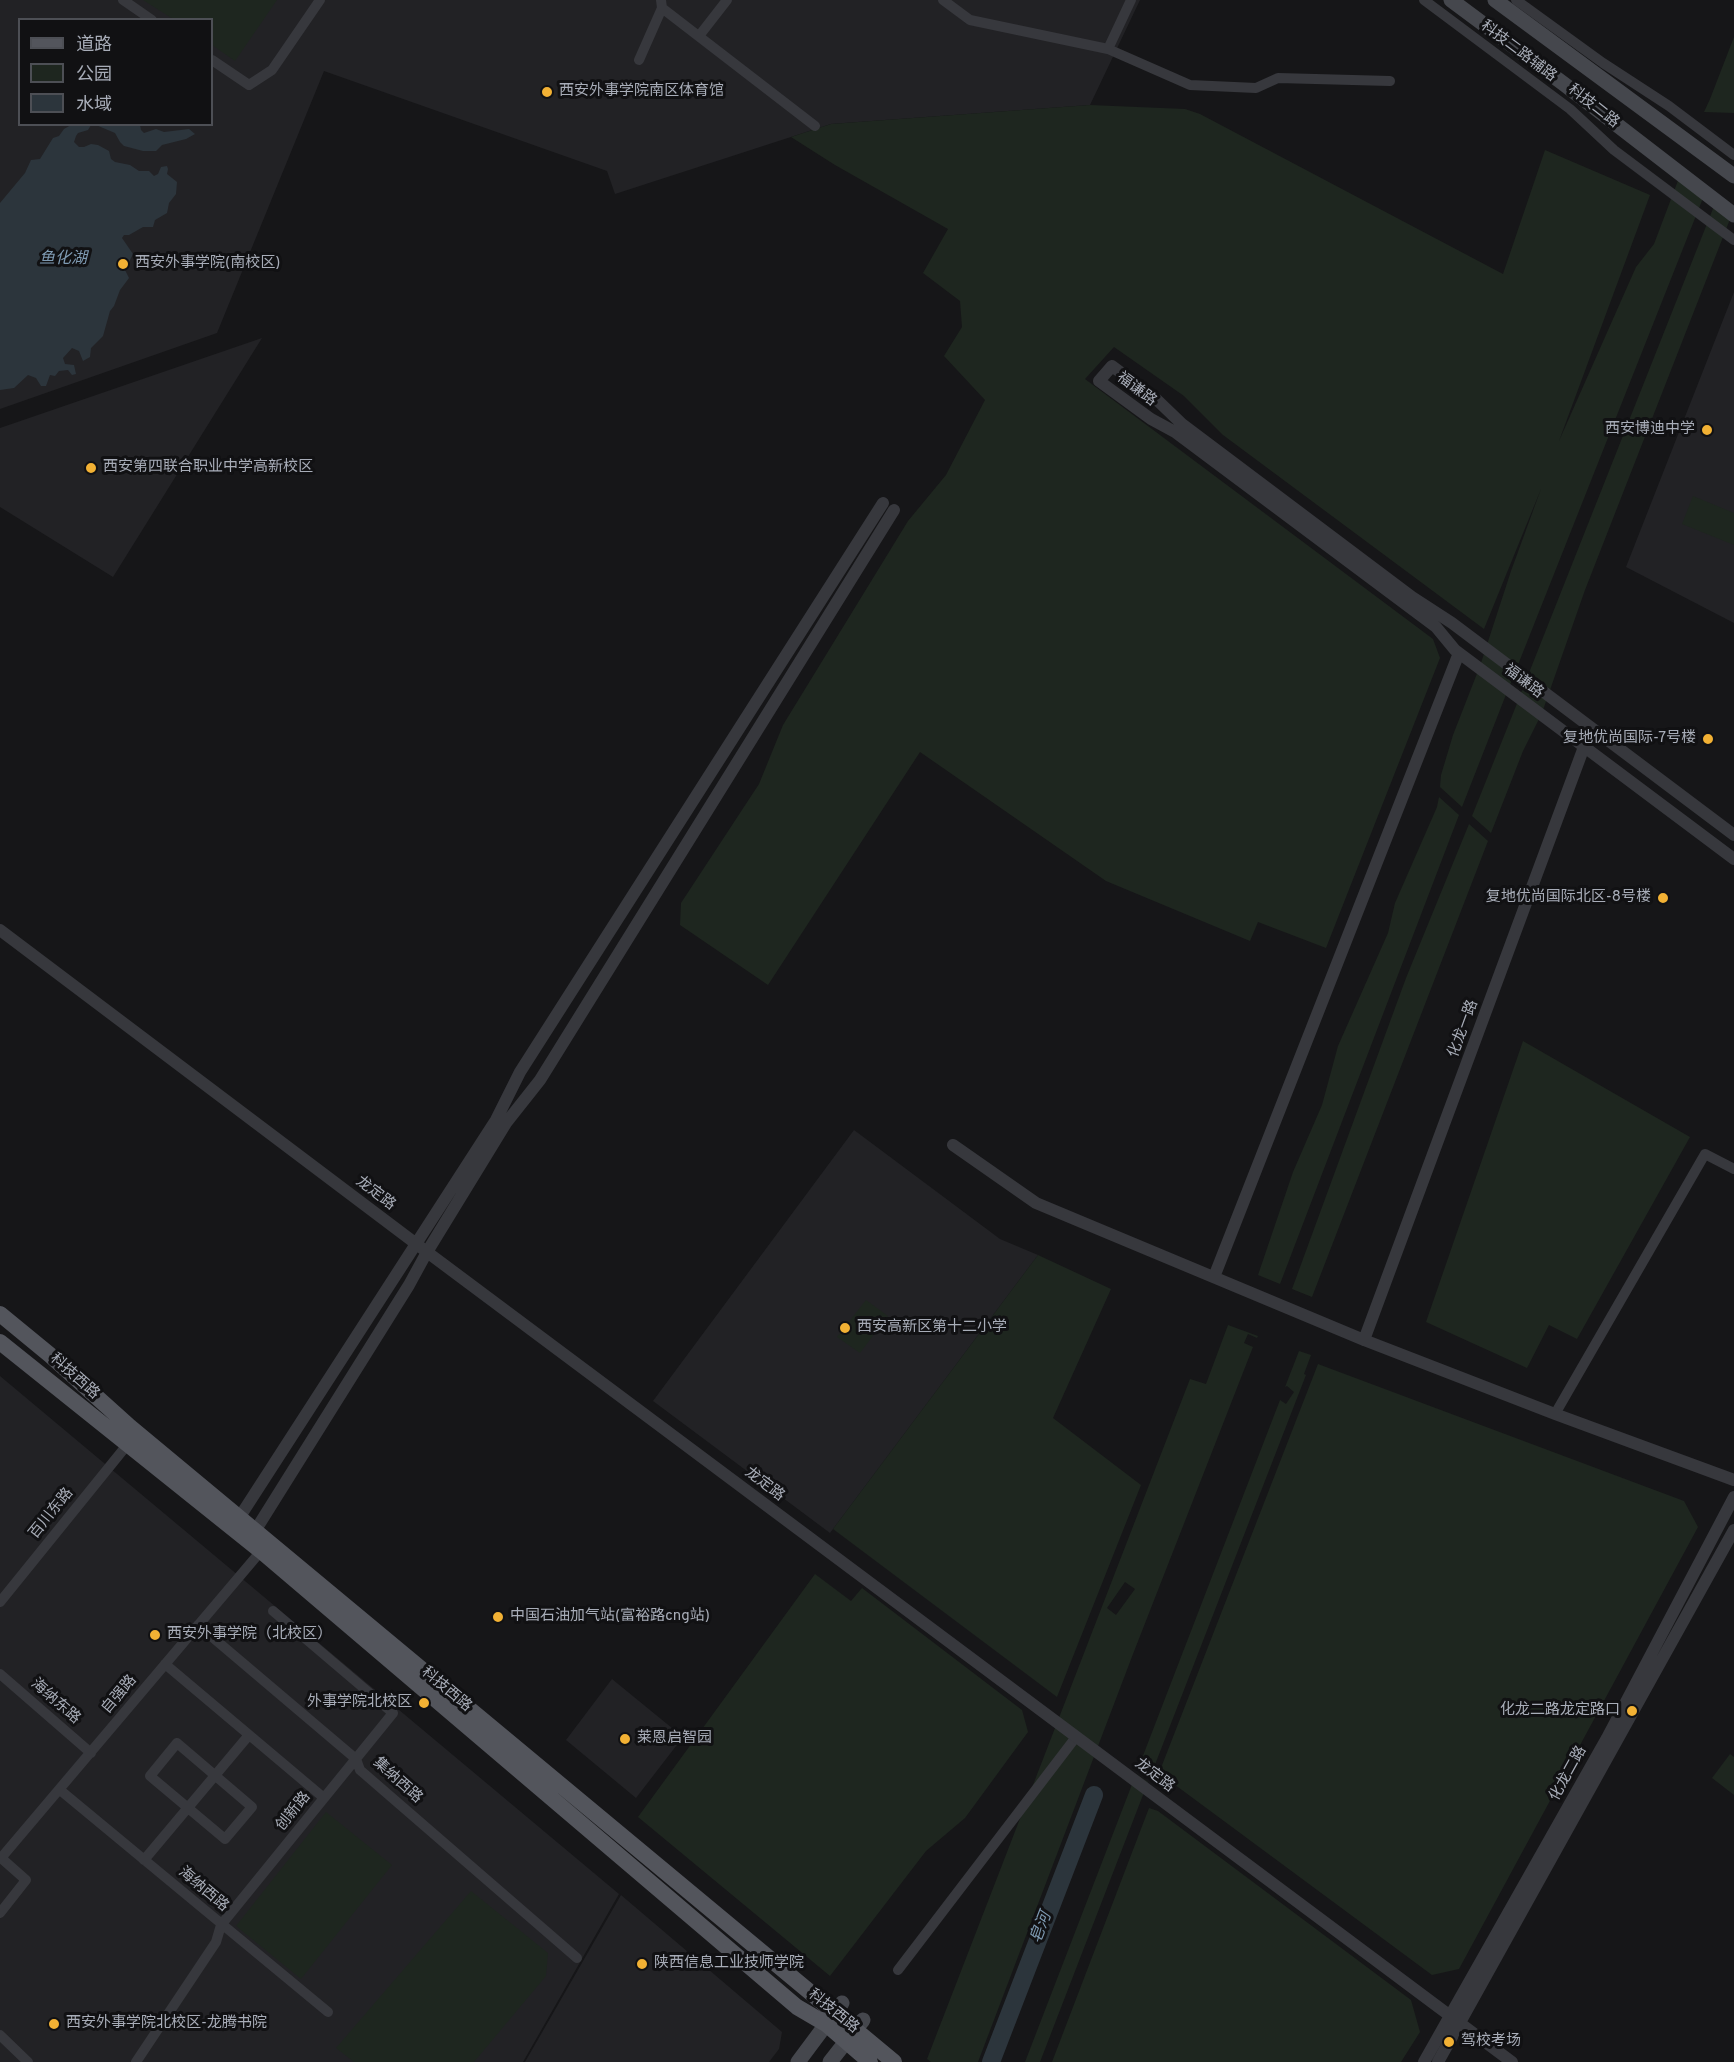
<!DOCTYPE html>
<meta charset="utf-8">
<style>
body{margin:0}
#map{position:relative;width:1734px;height:2062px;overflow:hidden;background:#161618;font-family:Overpass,"Noto Sans SC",sans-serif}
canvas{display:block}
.legend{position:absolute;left:18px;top:18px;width:195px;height:108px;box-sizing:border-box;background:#111113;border:2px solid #4d4f55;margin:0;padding:8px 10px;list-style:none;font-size:18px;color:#a8adb8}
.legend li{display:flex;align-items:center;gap:12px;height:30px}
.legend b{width:30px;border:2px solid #4d4f55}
</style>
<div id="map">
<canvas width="1734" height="2062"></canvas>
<ul class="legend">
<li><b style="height:8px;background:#53555c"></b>道路</li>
<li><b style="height:16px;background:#1e261f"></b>公园</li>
<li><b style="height:16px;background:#2c353c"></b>水域</li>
</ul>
</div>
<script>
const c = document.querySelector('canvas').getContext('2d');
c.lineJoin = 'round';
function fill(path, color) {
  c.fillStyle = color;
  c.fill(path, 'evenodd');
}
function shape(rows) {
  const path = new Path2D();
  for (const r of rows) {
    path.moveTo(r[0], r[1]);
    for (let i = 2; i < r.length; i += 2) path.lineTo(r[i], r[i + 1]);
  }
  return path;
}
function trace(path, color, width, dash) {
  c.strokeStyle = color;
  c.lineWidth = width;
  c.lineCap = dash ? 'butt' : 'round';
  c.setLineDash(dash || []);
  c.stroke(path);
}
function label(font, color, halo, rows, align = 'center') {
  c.font = font + ' Overpass,"Noto Sans SC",sans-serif';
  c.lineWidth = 6;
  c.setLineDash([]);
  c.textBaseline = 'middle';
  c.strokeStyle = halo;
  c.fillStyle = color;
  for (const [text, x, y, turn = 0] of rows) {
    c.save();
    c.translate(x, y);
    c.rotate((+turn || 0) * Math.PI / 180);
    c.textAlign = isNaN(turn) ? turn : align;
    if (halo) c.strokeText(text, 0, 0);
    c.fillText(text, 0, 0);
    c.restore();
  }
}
const built = shape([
 [0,0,1140,0,1090,105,831,124,615,194,607,171,324,71,217,333,0,409],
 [20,20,212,20,212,124,20,124],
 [1734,292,1734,623,1626,567],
 [262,338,113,577,0,507,0,428],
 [854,1130,1000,1239,1038,1255,830,1533,653,1401],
 [0,1376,619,1894,523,2062,0,2062],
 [612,1679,683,1737,636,1798,566,1740],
 [621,1895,782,2032,779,2049,769,2062,525,2062]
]);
const green = shape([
 [143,0,277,0,235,61,212,45,212,20,173,19],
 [1734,37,1734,113,1704,112,1710,99],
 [1090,105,1185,109,1200,114,1503,274,1545,150,1650,195,1559,441,1636,267,1654,244,1682,170,1707,188,1510,685,1481,663,1511,571,1541,489,1484,629,1223,435,1184,396,1114,347,1085,379,1433,639,1440,658,1326,948,1258,922,1250,941,1106,881,920,752,768,985,680,925,681,903,759,784,783,725,908,521,946,475,985,400,944,356,962,327,960,301,923,273,948,229,835,165,791,137,831,124],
 [1718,196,1734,209,1585,590,1543,710,1521,693],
 [1693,496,1734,513,1734,545,1682,524],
 [1478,671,1507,692,1462,807,1440,787,1441,775,1453,735],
 [1518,701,1540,717,1523,751,1491,833,1472,816],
 [1439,797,1459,815,1280,1284,1258,1275,1293,1172,1322,1105,1338,1046,1388,933,1395,903,1437,807],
 [1469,824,1488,841,1312,1297,1292,1289,1406,978],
 [1523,1041,1690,1137,1577,1339,1549,1325,1527,1368,1426,1322],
 [1038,1255,1111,1289,1053,1418,1141,1485,1057,1697,833,1529],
 [866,1300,888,1316,860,1353,837,1337],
 [1228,1325,1258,1336,1257,1338,1248,1334,1244,1343,1253,1347,1133,1654,978,2062,931,2062,927,2059,1190,1379,1206,1384],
 [1125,1582,1135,1589,1116,1615,1107,1608],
 [1299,1351,1311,1355,1304,1374,1306,1375,1151,1775,1139,1766,1280,1400,1286,1404,1294,1392,1287,1386,1285,1387],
 [1318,1364,1684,1501,1698,1527,1459,1969,1432,1975,1159,1773],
 [815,1574,851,1601,862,1588,1022,1710,1028,1732,965,1818,926,1851,830,1976,638,1817],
 [1730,1754,1734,1757,1734,1795,1712,1778],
 [1136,1774,1148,1782,1040,2062,1025,2062],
 [1149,1808,1158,1811,1411,2000,1420,2032,1401,2062,1052,2062],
 [326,1812,392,1865,301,1979,236,1926],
 [471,1891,548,1953,546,1976,474,2062,354,2062,336,2048]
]);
const water = shape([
 [71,125,91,125,88,130,78,133,76,136,74,142,79,147,84,147,91,144,98,145,109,151,111,159,115,162,130,165,139,171,149,171,154,176,158,174,161,167,167,166,168,169,167,174,177,182,176,194,169,203,167,213,155,220,153,227,143,227,129,235,124,235,122,238,133,254,125,270,129,278,120,290,114,306,110,311,103,336,91,348,90,357,83,361,79,351,72,348,63,358,65,364,74,365,76,374,72,375,68,370,59,371,55,376,50,375,46,386,41,386,36,378,28,375,14,388,0,390,0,203,25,173,31,160,40,159,53,138,59,136,64,129],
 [96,125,140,125,141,130,144,133,156,129,164,132,189,129,195,134,186,139,162,145,156,151,143,151,124,146,120,142,115,133]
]);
const river = shape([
 [991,2062,1094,1795]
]);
const minor = shape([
 [123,0,152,20],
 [943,0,970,20,1108,49,1190,85,1256,88,1278,78,1390,81],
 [1424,0,1570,109,1614,150,1734,240],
 [1516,0,1603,63,1669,106,1734,155],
 [662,8,815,126],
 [699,36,727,0],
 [1108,49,1131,0],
 [212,60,249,85,272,70,320,0],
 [639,60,662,8,661,0],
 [1555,1414,1705,1154,1734,1169],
 [0,1602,127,1445],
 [198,1625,356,1759,360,1770,577,1958],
 [165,1664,324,1798],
 [0,1674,91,1753],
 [177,1743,252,1807,225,1839,150,1776,177,1743],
 [60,1790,328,2012],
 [0,1857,26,1880,0,1913],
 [1,1858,261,1551],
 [144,1860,249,1735],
 [898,1970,1076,1737],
 [0,2035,28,2062],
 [136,2062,216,1942,221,1925,393,1713,273,1611]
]);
const tertiary = shape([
 [1734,835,1452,623,1412,597,1182,424,1156,399,1112,366,1099,381,1151,419,1175,432,1436,627,1455,650,1734,859],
 [0,930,427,1252,1512,2062],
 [953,1145,1036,1203,1364,1340,1555,1414,1734,1480],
 [1214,1277,1459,653],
 [1364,1340,1591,728],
 [239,1518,496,1120,520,1072,883,503],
 [255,1531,409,1285,427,1252,506,1123,540,1080,894,510],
 [1424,2062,1607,1738,1734,1497],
 [1438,2062,1734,1530]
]);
const secondary = shape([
 [1451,0,1564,84,1734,215],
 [1495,0,1734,176],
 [798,2062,842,2003],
 [830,2062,863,2020]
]);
const primary = shape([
 [0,1314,50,1355,130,1427,894,2062],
 [0,1342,261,1551,797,2007,826,2024,870,2062]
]);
const markers = [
 [547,92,6,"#f2b134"],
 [123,264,6,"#f2b134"],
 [1707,430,6,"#f2b134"],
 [91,468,6,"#f2b134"],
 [1708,739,6,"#f2b134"],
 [1663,898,6,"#f2b134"],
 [845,1328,6,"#f2b134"],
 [498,1617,6,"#f2b134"],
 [155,1635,6,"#f2b134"],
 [424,1703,6,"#f2b134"],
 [1632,1711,6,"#f2b134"],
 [625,1739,6,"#f2b134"],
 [642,1964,6,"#f2b134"],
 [54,2024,6,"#f2b134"],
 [1449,2042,6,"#f2b134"]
];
const streetNames = [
 ["科技二路辅路",1518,52,37],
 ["科技二路",1593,107,38],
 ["福谦路",1136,390,37],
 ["福谦路",1523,682,37],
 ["化龙一路",1464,1029,-70],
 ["龙定路",375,1194,37],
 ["科技西路",74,1377,42],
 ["龙定路",764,1485,37],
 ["百川东路",52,1514,-51],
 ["科技西路",446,1690,40],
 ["自强路",120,1695,-50],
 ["海纳东路",55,1702,41],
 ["化龙二路",1569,1774,-61],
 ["龙定路",1154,1776,37],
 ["集纳西路",397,1781,42],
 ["创新路",294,1812,-51],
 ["海纳西路",203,1890,40],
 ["科技西路",833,2012,39]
];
const poiNames = [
 ["西安外事学院南区体育馆",559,92],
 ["西安外事学院(南校区)",135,264],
 ["西安博迪中学",1695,430,"right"],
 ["西安第四联合职业中学高新校区",103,468],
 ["复地优尚国际-7号楼",1696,739,"right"],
 ["复地优尚国际北区-8号楼",1651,898,"right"],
 ["西安高新区第十二小学",857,1328],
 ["中国石油加气站(富裕路cng站)",510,1617],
 ["西安外事学院（北校区）",167,1635],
 ["外事学院北校区",412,1703,"right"],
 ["化龙二路龙定路口",1620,1711,"right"],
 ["莱恩启智园",637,1739],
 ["陕西信息工业技师学院",654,1964],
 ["西安外事学院北校区-龙腾书院",66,2024],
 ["驾校考场",1461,2042]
];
const waterNames = [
 ["鱼化湖",63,260],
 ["皂河",1042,1928,-69]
];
fill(built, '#222225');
fill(green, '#1e261f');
fill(water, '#2c353c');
trace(river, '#2c353c', 18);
trace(minor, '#37383d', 10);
trace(tertiary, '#37383d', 12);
trace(secondary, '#45474d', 15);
trace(primary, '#53555c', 16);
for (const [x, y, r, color] of markers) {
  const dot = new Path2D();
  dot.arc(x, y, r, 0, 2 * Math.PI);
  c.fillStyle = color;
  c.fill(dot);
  trace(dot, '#111113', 2);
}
label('15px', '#a8adb8', '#111113', streetNames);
label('15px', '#a8adb8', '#111113', poiNames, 'left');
label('italic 16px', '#7f9bb3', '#111113', waterNames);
</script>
